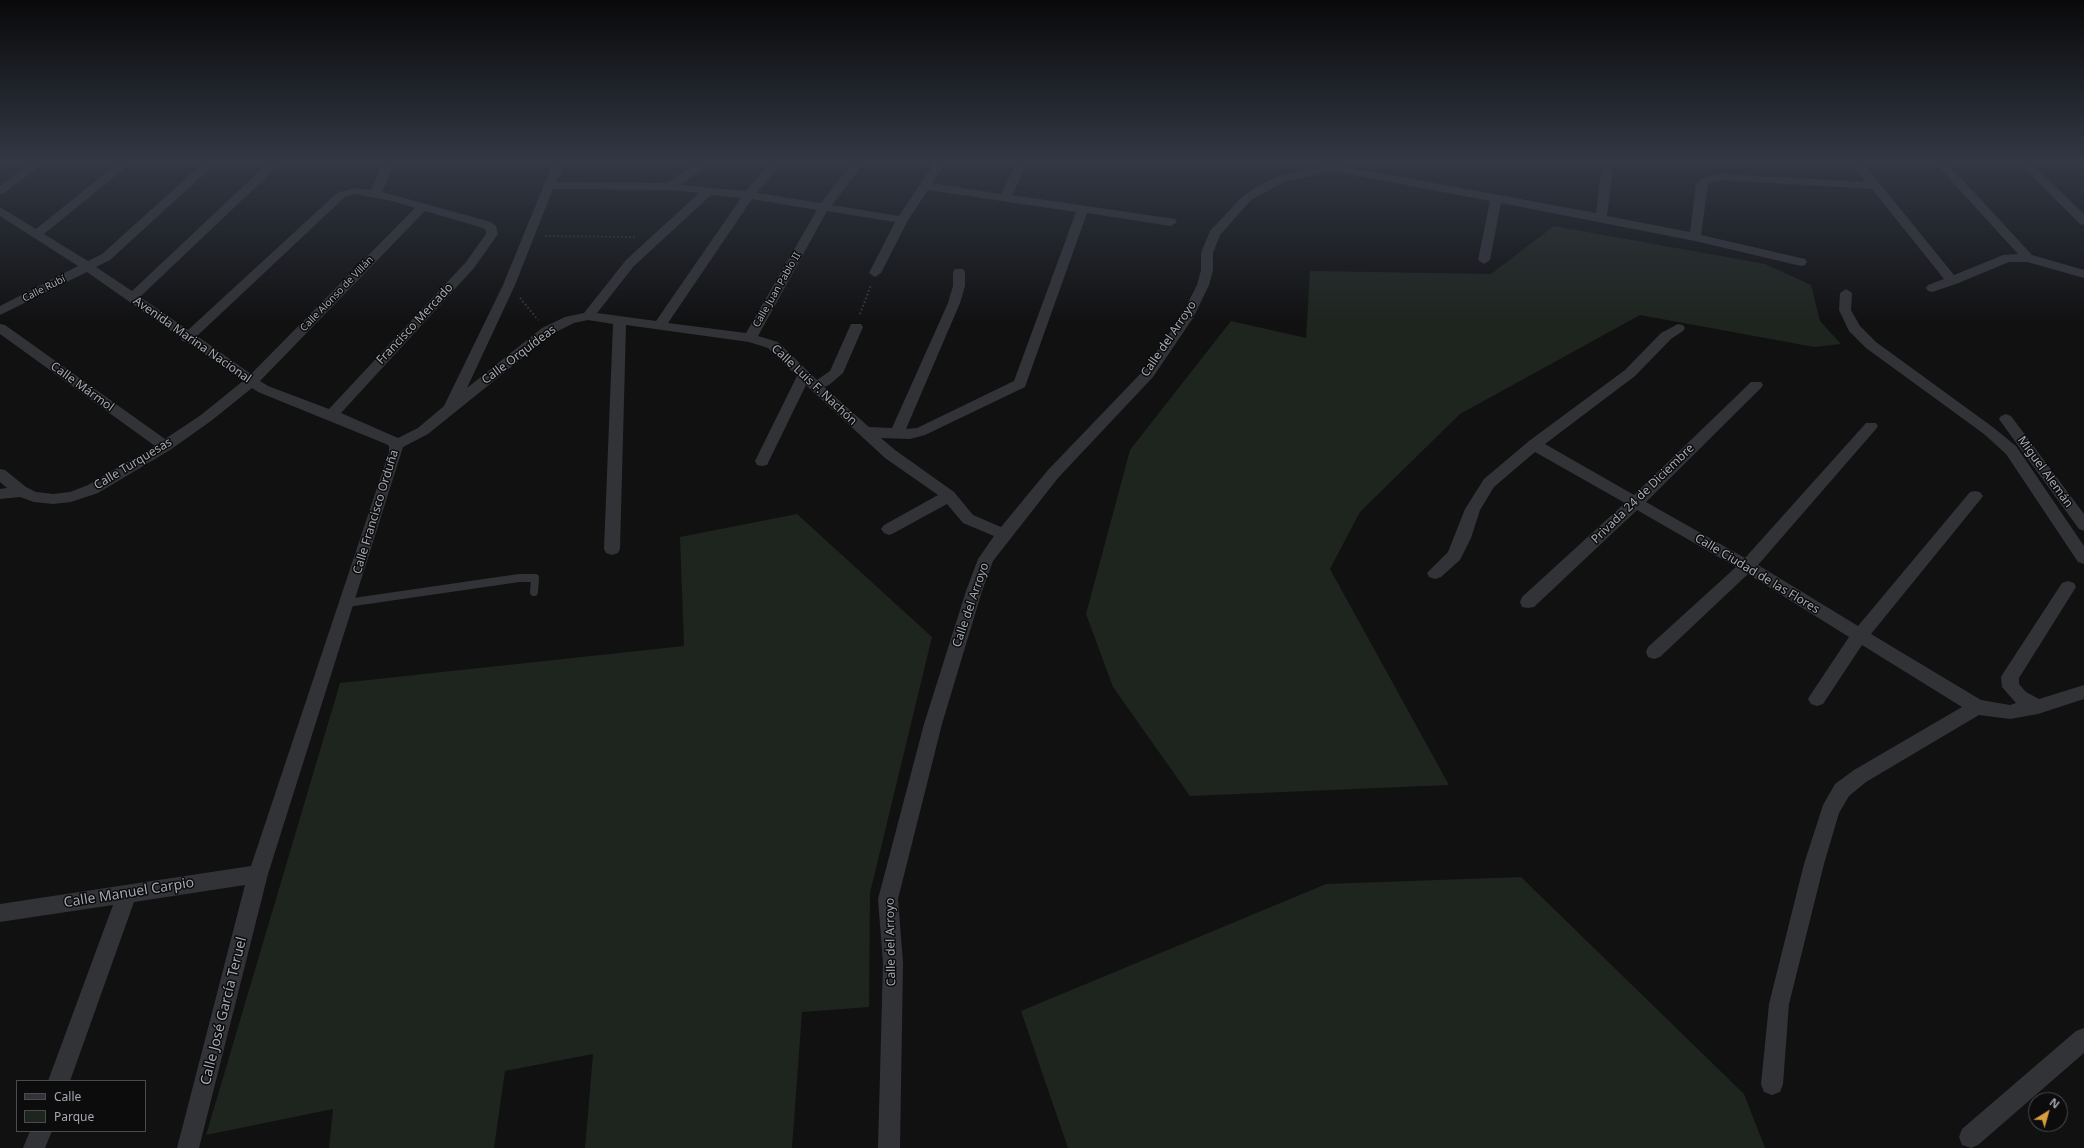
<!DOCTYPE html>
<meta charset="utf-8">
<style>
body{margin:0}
#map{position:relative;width:2084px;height:1148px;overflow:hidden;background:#111112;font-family:"Noto Sans",sans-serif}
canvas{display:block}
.legend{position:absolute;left:16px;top:1080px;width:130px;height:52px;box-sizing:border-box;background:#0c0c0d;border:1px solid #494b4f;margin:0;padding:5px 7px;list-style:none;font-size:12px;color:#a4a9b1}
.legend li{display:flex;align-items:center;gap:8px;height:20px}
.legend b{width:20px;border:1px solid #494b4f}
.north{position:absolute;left:2028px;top:1092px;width:40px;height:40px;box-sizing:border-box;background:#0c0c0d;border:1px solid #494b4f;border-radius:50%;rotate:37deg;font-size:11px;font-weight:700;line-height:16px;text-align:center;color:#a4a9b1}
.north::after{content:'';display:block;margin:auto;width:14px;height:18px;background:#db9b40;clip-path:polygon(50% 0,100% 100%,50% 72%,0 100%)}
</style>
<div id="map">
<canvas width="2084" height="1148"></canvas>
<ul class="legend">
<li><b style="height:5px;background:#323337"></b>Calle</li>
<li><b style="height:11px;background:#1e241e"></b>Parque</li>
</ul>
<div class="north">N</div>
</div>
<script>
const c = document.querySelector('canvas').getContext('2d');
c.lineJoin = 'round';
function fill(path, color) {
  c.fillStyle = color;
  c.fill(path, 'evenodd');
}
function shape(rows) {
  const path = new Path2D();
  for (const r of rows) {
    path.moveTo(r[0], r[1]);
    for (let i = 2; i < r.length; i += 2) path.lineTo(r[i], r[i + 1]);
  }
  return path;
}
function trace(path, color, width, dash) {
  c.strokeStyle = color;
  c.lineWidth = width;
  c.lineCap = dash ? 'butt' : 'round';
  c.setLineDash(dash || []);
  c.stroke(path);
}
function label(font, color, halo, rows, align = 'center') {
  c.font = font + ' "Noto Sans",sans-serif';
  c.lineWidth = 3;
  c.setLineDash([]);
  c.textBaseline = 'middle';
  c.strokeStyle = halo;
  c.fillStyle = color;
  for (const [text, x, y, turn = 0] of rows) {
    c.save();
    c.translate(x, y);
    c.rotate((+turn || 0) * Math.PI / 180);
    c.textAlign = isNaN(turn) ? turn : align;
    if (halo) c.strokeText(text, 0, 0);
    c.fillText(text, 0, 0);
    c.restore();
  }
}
const green = shape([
 [1554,226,1765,264,1811,285,1820,321,1841,344,1814,347,1640,315,1460,414,1360,512,1330,569,1449,785,1190,796,1113,687,1086,614,1130,450,1231,321,1306,338,1310,271,1491,274],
 [797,514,932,637,870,893,869,1007,802,1012,792,1148,585,1148,593,1054,505,1071,494,1148,329,1148,333,1109,206,1135,340,683,684,646,680,537],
 [1521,877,1744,1094,1765,1148,1068,1148,1021,1011,1326,884]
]);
const path = shape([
 [545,236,636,237],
 [520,298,538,320],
 [860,314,871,285]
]);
const service = shape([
 [347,603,519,578,535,578,534,592]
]);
const minor = shape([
 [31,163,44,163,4,193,0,194,0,186,31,163],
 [118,163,131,163,44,234,88,261,102,254,203,163,216,163,110,260,96,267,132,291,268,163,281,163,140,297,188,330,337,193,355,188,371,190,383,163,395,163,382,192,491,222,496,226,498,234,474,268,341,413,398,438,418,428,444,406,503,285,553,163,565,163,556,182,667,183,697,163,710,163,681,185,746,191,770,163,782,163,757,193,821,203,852,163,864,163,832,205,899,216,934,163,946,163,932,183,1001,194,1016,163,1028,163,1012,195,1175,219,1177,222,1171,226,1087,213,1025,387,925,435,910,439,881,438,895,450,954,492,973,515,1001,527,1048,470,1143,371,1180,318,1197,285,1201,270,1201,253,1210,231,1243,196,1260,185,1276,177,1332,163,1346,163,1342,166,1596,213,1601,170,1607,167,1613,170,1607,216,1690,232,1696,184,1705,177,1721,174,1866,182,1851,163,1863,163,1954,275,2003,255,2018,254,1935,163,1947,163,2032,255,2084,270,2084,278,2027,262,2009,262,1956,284,1932,292,1928,291,1926,288,1928,285,1944,279,1872,189,1721,180,1712,182,1708,185,1701,235,1805,259,1807,262,1805,265,1801,266,1695,241,1501,203,1490,260,1484,264,1478,260,1490,201,1332,171,1284,182,1251,200,1220,235,1213,253,1213,270,1209,285,1193,318,1153,377,1058,478,993,561,982,591,942,724,898,899,903,963,900,1148,878,1148,883,963,878,899,924,724,966,591,978,559,994,536,963,523,947,504,894,533,889,535,884,533,881,529,884,525,938,495,885,458,806,385,767,465,762,466,757,465,755,461,797,376,768,348,749,342,626,325,620,549,618,553,612,555,606,553,604,549,613,324,588,320,574,323,552,334,428,434,403,447,268,874,199,1148,177,1148,245,885,134,902,70,1081,48,1081,113,905,0,922,0,904,251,866,389,452,389,446,386,444,258,392,252,388,211,421,170,450,98,493,71,502,53,504,34,502,20,497,0,499,0,489,7,488,0,482,0,469,5,470,26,487,36,492,53,494,70,492,88,485,155,446,0,334,0,324,5,325,165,439,201,415,243,381,187,342,182,341,181,338,87,272,0,315,0,306,78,266,0,216,0,207,36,229,118,163],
 [553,189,670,190,699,193,626,260,584,313,565,317,542,328,467,388,515,285,553,189],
 [928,190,1076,212,1014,381,917,428,906,429,960,303,965,286,965,272,963,269,955,269,953,272,953,286,948,303,892,428,869,427,824,387,829,385,843,373,863,327,861,324,851,324,830,371,817,380,778,342,758,336,827,211,895,222,869,273,875,277,881,273,908,220,928,190],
 [355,194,392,201,415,208,251,374,197,336,345,197,355,194],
 [711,195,741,198,656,321,597,313,634,266,711,195],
 [752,199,817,210,746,333,668,323,752,199],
 [425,211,483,228,486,230,486,234,466,262,329,409,268,386,260,381,425,211],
 [2019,163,2031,163,2084,214,2084,225,2080,224,2019,163],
 [1846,289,1852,293,1851,310,1860,326,1876,342,1994,428,2016,446,2084,546,2084,564,2078,562,2006,454,1984,434,1866,348,1849,331,1839,310,1840,293,1846,289],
 [1678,324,1683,325,1685,328,1683,331,1671,339,1635,376,1545,444,1634,495,1751,382,1761,382,1763,385,1761,388,1646,502,1745,558,1866,423,1876,423,1878,426,1876,429,1758,565,1858,626,1970,492,1975,491,1980,492,1983,496,1980,500,1871,634,1981,700,2010,705,2016,703,2002,687,2001,677,2004,672,2062,583,2068,581,2074,583,2076,587,2019,678,2019,684,2026,692,2039,699,2084,685,2084,699,2038,714,2010,719,1979,715,1866,782,1849,796,1839,813,1824,864,1789,1004,1783,1084,1780,1092,1772,1095,1764,1092,1761,1084,1769,1004,1804,864,1823,805,1835,784,1854,770,1962,707,1862,645,1823,704,1817,706,1811,704,1808,699,1811,694,1849,637,1748,574,1660,657,1654,659,1648,657,1646,652,1648,647,1736,567,1637,510,1534,607,1528,608,1522,607,1520,602,1522,597,1625,503,1535,452,1494,487,1480,510,1471,538,1460,560,1441,577,1435,579,1429,577,1427,573,1448,552,1465,509,1484,479,1529,441,1625,370,1661,333,1678,324],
 [2006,414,2011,416,2084,514,2084,531,2079,529,2001,422,1999,419,2001,416,2006,414],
 [2084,1028,2084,1053,1978,1145,1971,1148,1962,1145,1959,1137,1962,1129,2076,1031,2084,1028],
 [30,1131,52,1131,45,1148,23,1148,30,1131]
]);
const farStreetnames = [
 ["Calle Rubí",44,289,-27],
 ["Calle Juan Pablo II",777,290,-60],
 ["Calle Alonso de Villán",337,294,-46]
];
const streetNames = [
 ["Francisco Mercado",415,324,-47],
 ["Calle del Arroyo",1169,339,-56],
 ["Avenida Marina Nacional",192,340,35],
 ["Calle Orquídeas",519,355,-37],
 ["Calle Luis F. Nachón",814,385,43],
 ["Calle Mármol",82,387,36],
 ["Calle Turquesas",133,464,-31],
 ["Miguel Alemán",2045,472,54],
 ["Privada 24 de Diciembre",1643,494,-44],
 ["Calle Francisco Orduña",376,512,-73],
 ["Calle Ciudad de las Flores",1757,574,31],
 ["Calle del Arroyo",971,605,-71],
 ["Calle del Arroyo",891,942,-91]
];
const nearStreetnames = [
 ["Calle Manuel Carpio",129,893,-9],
 ["Calle José García Teruel",224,1011,-76]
];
fill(green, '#1e241e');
trace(path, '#383a3d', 2, [1.5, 2.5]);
trace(service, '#323337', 8);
fill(minor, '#323337');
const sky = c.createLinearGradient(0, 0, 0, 324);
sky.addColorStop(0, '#09090a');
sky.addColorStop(0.5, '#323844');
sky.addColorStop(1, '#32384400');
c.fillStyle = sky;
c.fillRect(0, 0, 2084, 324);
label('10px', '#a4a9b1', '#0c0c0d', farStreetnames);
label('12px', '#a4a9b1', '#0c0c0d', streetNames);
label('14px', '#a4a9b1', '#0c0c0d', nearStreetnames);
</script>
